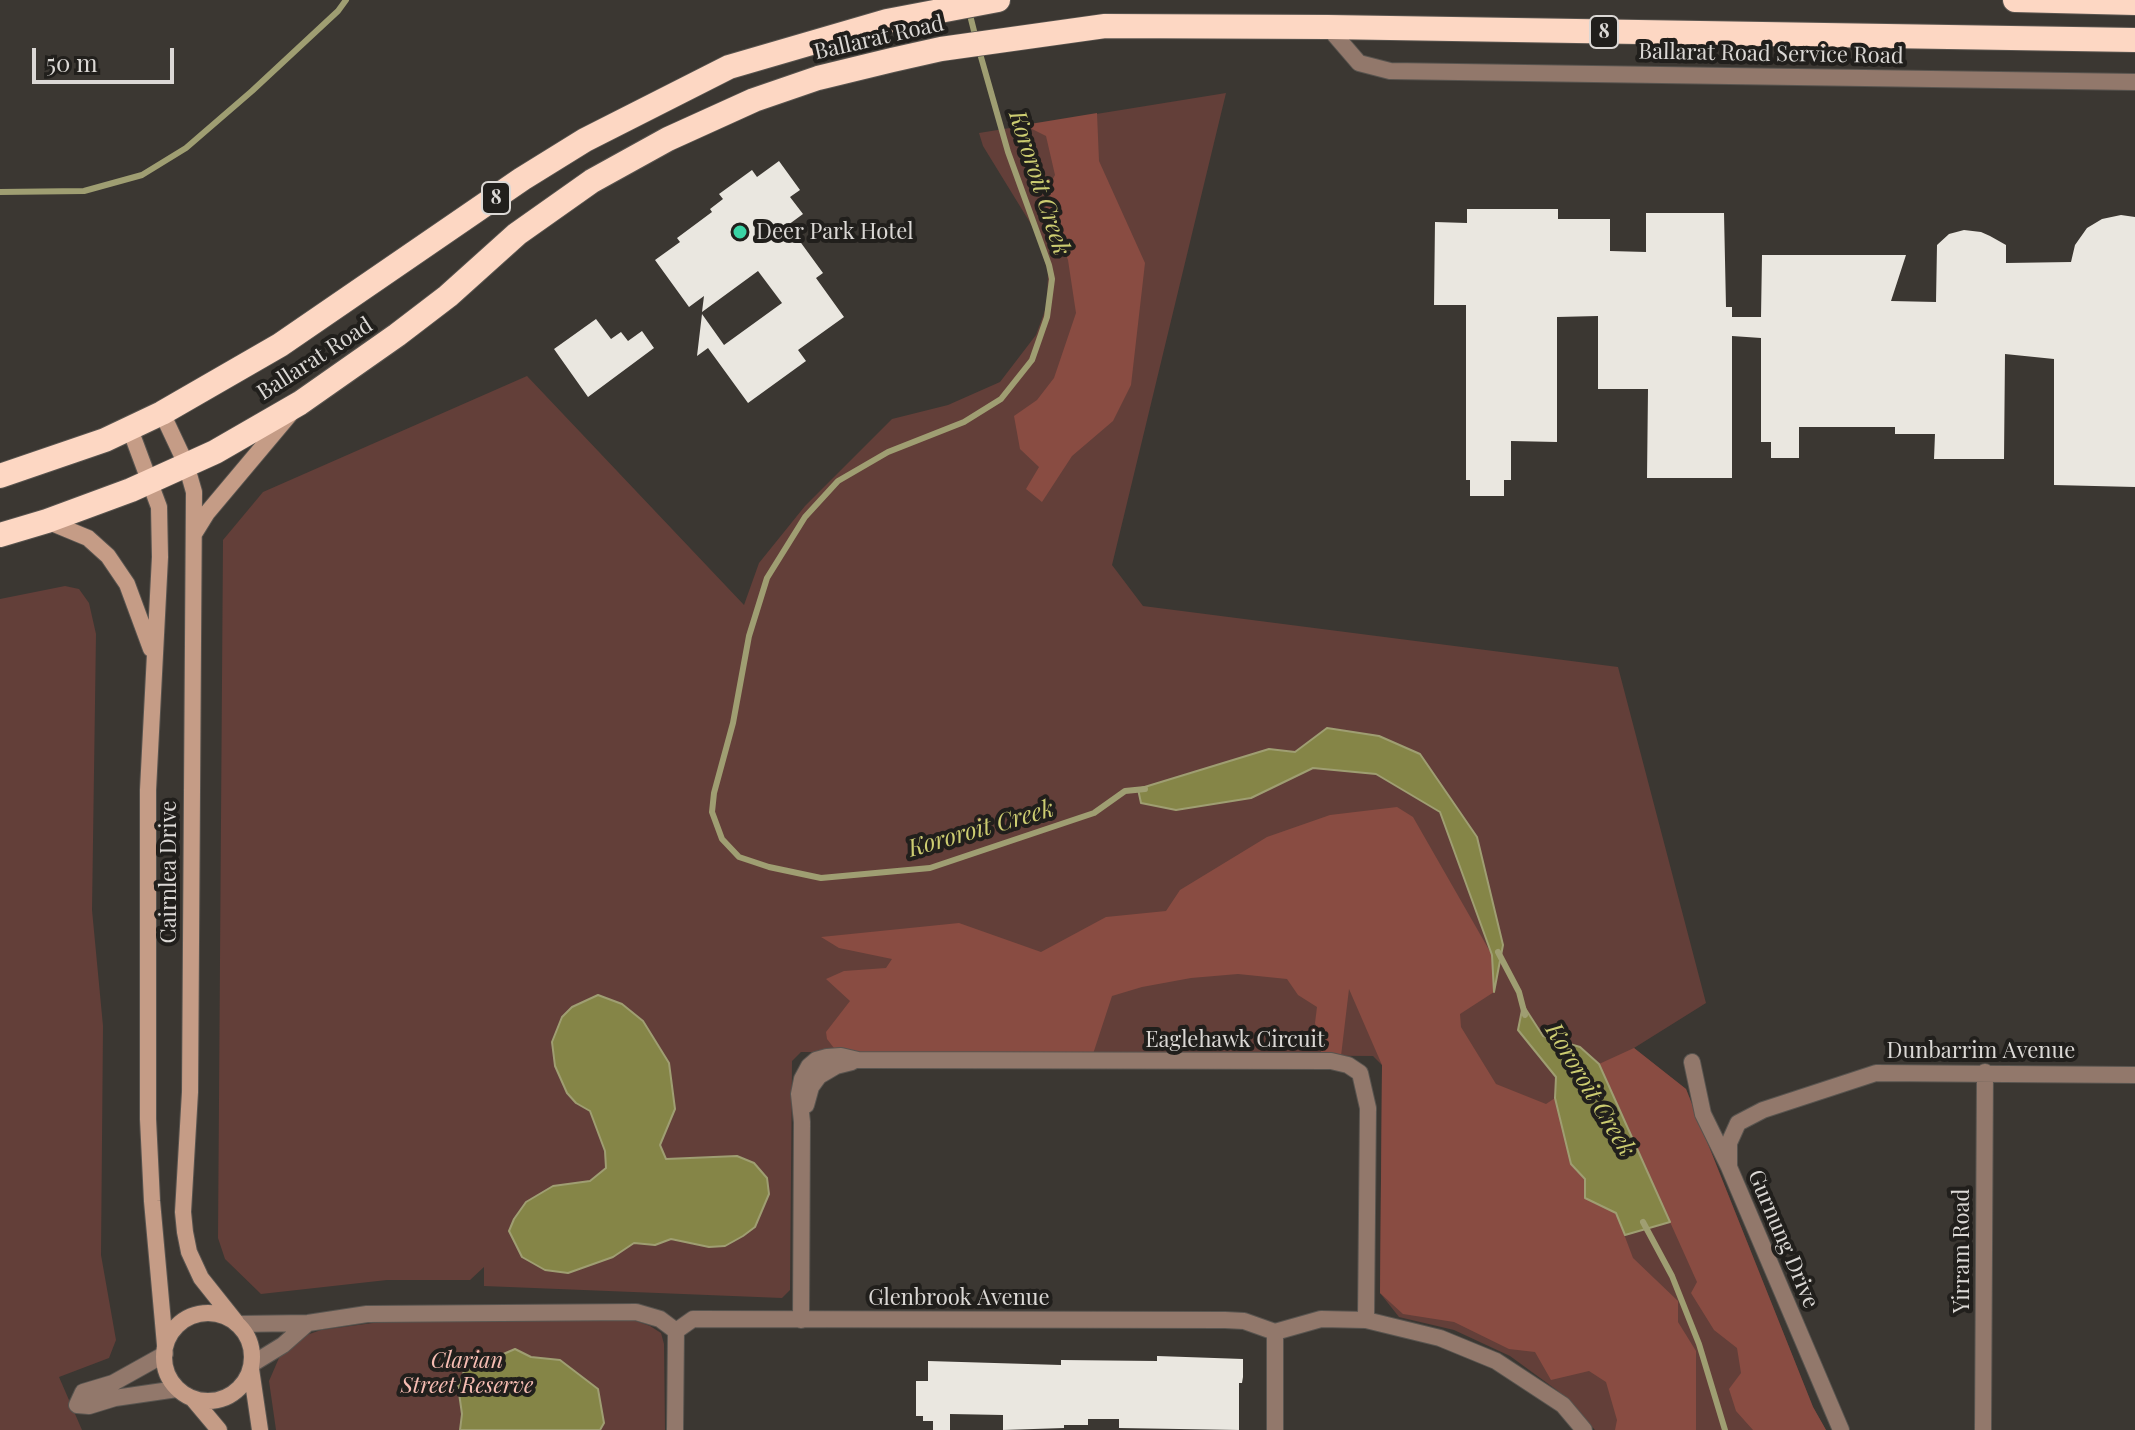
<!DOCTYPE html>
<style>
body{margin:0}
#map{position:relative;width:2135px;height:1430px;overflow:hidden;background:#3b3732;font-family:"Playfair Display",serif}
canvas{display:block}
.scale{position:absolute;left:32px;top:48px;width:142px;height:36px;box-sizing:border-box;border:4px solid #dbd8d5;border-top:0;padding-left:10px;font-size:24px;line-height:28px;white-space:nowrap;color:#dbd8d5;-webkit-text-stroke:6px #211f1c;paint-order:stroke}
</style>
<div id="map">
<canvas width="2135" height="1430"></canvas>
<div class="scale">50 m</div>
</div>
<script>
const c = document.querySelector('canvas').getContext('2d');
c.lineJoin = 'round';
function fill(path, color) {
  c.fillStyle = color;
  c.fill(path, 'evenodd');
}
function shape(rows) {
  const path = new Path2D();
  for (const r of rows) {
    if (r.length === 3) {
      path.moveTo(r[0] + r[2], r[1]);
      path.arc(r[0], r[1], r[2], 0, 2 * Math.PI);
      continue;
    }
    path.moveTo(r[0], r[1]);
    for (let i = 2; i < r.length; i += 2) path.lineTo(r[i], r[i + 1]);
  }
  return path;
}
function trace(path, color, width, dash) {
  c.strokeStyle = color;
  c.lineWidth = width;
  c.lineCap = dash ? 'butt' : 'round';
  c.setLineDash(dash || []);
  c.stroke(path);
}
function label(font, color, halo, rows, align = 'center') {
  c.font = font + ' "Playfair Display",serif';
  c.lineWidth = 8;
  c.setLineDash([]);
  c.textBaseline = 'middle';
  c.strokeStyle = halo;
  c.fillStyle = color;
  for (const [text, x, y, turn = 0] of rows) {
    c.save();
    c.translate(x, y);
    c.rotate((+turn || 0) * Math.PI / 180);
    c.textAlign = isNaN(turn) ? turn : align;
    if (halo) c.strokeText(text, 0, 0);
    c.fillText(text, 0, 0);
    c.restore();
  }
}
const green = shape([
 [1226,93,1112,565,1143,606,1618,667,1706,1003,1634,1048,1686,1089,1813,1407,1826,1430,1595,1430,1558,1391,1510,1356,1454,1330,1399,1317,1380,1293,1382,1065,1373,1056,801,1052,792,1061,790,1290,782,1298,484,1286,484,1267,470,1280,387,1280,261,1294,225,1259,218,1238,223,540,263,492,527,376,744,605,759,563,805,506,892,419,948,405,1000,382,1036,335,1047,305,1048,271,1034,229,983,146,979,133],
 [65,586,79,589,89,603,96,634,92,910,103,1026,101,1255,116,1340,109,1358,59,1377,82,1430,0,1430,0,599],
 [410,1318,633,1320,650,1326,661,1333,664,1344,665,1430,276,1430,269,1381,282,1351,298,1338,321,1330]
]);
const forest = shape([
 [1097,113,1099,161,1145,263,1131,385,1113,421,1072,456,1042,502,1026,489,1039,467,1020,449,1014,416,1037,400,1054,378,1076,313,1068,260,1042,199,1055,175,1046,136,1024,125],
 [1397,807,1413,817,1492,955,1494,992,1460,1014,1461,1027,1496,1084,1546,1104,1555,1098,1571,1164,1585,1179,1585,1198,1616,1213,1633,1258,1678,1301,1678,1322,1696,1351,1696,1430,1615,1430,1617,1420,1606,1382,1589,1371,1551,1380,1535,1352,1509,1349,1454,1322,1403,1314,1380,1293,1382,1065,1349,989,1341,1056,1322,1056,1315,1023,1317,1007,1298,995,1287,979,1238,974,1191,978,1142,987,1112,996,1093,1054,837,1052,827,1039,826,1032,850,1001,826,979,844,971,886,968,892,959,839,948,821,937,959,923,1041,952,1106,917,1166,911,1180,890,1267,837,1330,815],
 [1634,1048,1686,1089,1813,1407,1826,1430,1753,1430,1736,1411,1729,1389,1741,1373,1737,1348,1714,1330,1691,1293,1697,1282,1599,1064]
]);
const water = shape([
 [1327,728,1379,736,1420,754,1477,837,1503,945,1494,992,1492,955,1440,812,1376,774,1313,768,1251,798,1176,810,1141,803,1138,789,1269,749,1295,752,1327,728],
 [598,995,622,1004,643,1021,669,1063,675,1109,660,1145,666,1159,737,1156,754,1163,767,1178,769,1194,755,1227,743,1236,725,1246,709,1247,671,1239,655,1245,634,1243,613,1257,568,1273,545,1270,522,1257,509,1231,514,1219,526,1202,553,1186,590,1181,606,1168,605,1151,590,1111,576,1103,567,1093,555,1066,552,1042,562,1017,572,1007,598,995],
 [1523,1005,1543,1036,1580,1047,1599,1064,1670,1222,1625,1235,1616,1213,1585,1198,1585,1179,1571,1164,1555,1098,1556,1077,1518,1030,1523,1005],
 [515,1349,531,1357,560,1360,598,1389,604,1423,600,1430,460,1430,462,1414,458,1386,464,1371,515,1349]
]);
const stream = shape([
 [969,11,976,39],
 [979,50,1008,152,1049,265,1052,279,1047,317,1032,360,1001,399,964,422,888,452,838,481,805,517,767,578,749,636,733,723,714,793,712,812,722,839,739,857,769,867,821,878,930,868,1094,813,1125,791,1145,789],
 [0,192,84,191,142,175,186,148,252,91,338,11,346,0],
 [1498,952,1519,992,1525,1015],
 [1643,1222,1672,1276,1699,1344,1725,1430]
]);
const building = shape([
 [779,161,800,190,790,197,803,214,788,225,823,273,816,278,844,317,798,350,806,361,748,403,708,348,697,356,702,314,724,345,782,303,758,271,702,312,704,296,689,307,655,260,680,242,677,238,712,212,710,209,723,199,719,194,752,170,757,177],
 [1467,209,1558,209,1558,219,1610,219,1610,251,1646,252,1646,213,1724,213,1726,307,1732,307,1732,317,1761,317,1762,255,1906,255,1891,301,1936,302,1937,245,1949,234,1964,230,1981,232,1990,236,2006,245,2006,263,2071,262,2075,245,2087,228,2102,219,2121,215,2135,217,2135,487,2054,485,2054,359,2005,354,2004,459,1934,459,1935,434,1895,434,1895,427,1799,427,1799,458,1771,458,1771,442,1761,442,1761,338,1732,336,1732,478,1647,478,1648,389,1598,389,1598,316,1557,317,1557,442,1511,441,1511,480,1504,480,1504,496,1470,496,1470,480,1466,480,1466,305,1434,305,1435,222,1467,223],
 [596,319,611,339,621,332,628,341,642,331,654,348,588,397,554,349],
 [1157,1356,1243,1359,1243,1377,1242,1383,1239,1383,1239,1430,1119,1428,1119,1419,1088,1419,1088,1425,1064,1425,1064,1428,1003,1430,1003,1415,950,1414,950,1430,933,1430,933,1421,923,1421,923,1416,916,1416,916,1381,928,1381,928,1361,1061,1365,1061,1360,1157,1361]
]);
const street = shape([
 [1328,27,1359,63,1390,71,2135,82],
 [1692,1062,1703,1114,1729,1167,1841,1430],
 [806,1105,811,1087,819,1076,836,1066,852,1062],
 [1729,1167,1729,1143,1738,1123,1763,1110,1876,1073,2135,1075],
 [801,1320,802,1122,799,1094,802,1079,809,1066,816,1060,827,1057,841,1056,858,1060,1331,1061,1348,1065,1360,1073,1368,1108,1366,1320],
 [237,1324,308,1323,367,1314,636,1312,660,1319,676,1331,693,1319,1225,1320,1244,1321,1275,1332,1321,1319,1366,1320,1440,1338,1496,1361,1563,1405,1584,1430],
 [165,1354,113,1383,83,1392,77,1405,89,1406,115,1398,177,1389],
 [252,1364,283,1345,308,1323],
 [675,1430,676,1331],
 [1275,1430,1275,1332],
 [1983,1430,1985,1072]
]);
const secondary = shape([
 [162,413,186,464,194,492,190,1092,183,1212,185,1232,189,1252,201,1278,236,1322],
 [130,429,159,507,160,557,148,790,148,1119,152,1201,165,1345],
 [47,521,88,538,108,556,127,584,151,649],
 [194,534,207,513,291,413],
 [208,1357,44],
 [251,1369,260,1430],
 [193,1399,219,1430]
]);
const highway = shape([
 [2015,0,2135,3],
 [0,476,105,440,162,413,280,345,522,179,585,140,729,67,887,21,998,0],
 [0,535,47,521,131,490,215,452,300,403,397,335,448,296,517,234,592,181,668,139,754,100,818,78,892,60,941,49,1105,26,1328,27,2135,40]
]);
const markers = [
 [740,232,8,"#3ad4a5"]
];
const shields = [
 [1604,32,28],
 [496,198,28]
];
const shieldNames = [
 ["8",1604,32],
 ["8",496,198]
];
const streetNames = [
 ["Ballarat Road",879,38,-13],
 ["Ballarat Road Service Road",1771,54,1],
 ["Ballarat Road",315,359,-33],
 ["Cairnlea Drive",169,872,-90],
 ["Eaglehawk Circuit",1235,1040],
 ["Dunbarrim Avenue",1981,1051],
 ["Gurnung Drive",1783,1239,67],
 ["Yirram Road",1962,1251,-90],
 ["Glenbrook Avenue",959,1298]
];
const poiNames = [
 ["Deer Park Hotel",756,232]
];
const parkNames = [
 ["Clarian",467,1361],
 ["Street Reserve",467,1386]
];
const waterNames = [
 ["Kororoit Creek",1039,183,72],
 ["Kororoit Creek",981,829,-16],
 ["Kororoit Creek",1590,1090,59]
];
fill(green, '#633f39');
fill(forest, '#894c42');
fill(water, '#858547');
trace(water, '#9f9e72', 2);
trace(stream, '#9f9e72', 6);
fill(building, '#eae7e0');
trace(street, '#58544f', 18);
trace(secondary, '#58544f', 18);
trace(highway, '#58544f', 26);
trace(street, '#92786b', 16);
trace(secondary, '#c59c86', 16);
trace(highway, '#fdd7c3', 24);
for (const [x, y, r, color] of markers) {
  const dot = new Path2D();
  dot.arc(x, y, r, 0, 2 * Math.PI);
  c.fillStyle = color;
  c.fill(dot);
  trace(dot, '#211f1c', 3);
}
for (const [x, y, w] of shields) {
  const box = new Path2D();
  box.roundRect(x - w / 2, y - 16, w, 32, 6);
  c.fillStyle = '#211f1c';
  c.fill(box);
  trace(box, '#dbd8d5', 2);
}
label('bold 20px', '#dbd8d5', null, shieldNames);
label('22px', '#dbd8d5', '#211f1c', streetNames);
label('22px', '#dbd8d5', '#211f1c', poiNames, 'left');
label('italic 22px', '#f7bdb3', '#211f1c', parkNames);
label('italic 24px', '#cdcd71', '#211f1c', waterNames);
</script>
